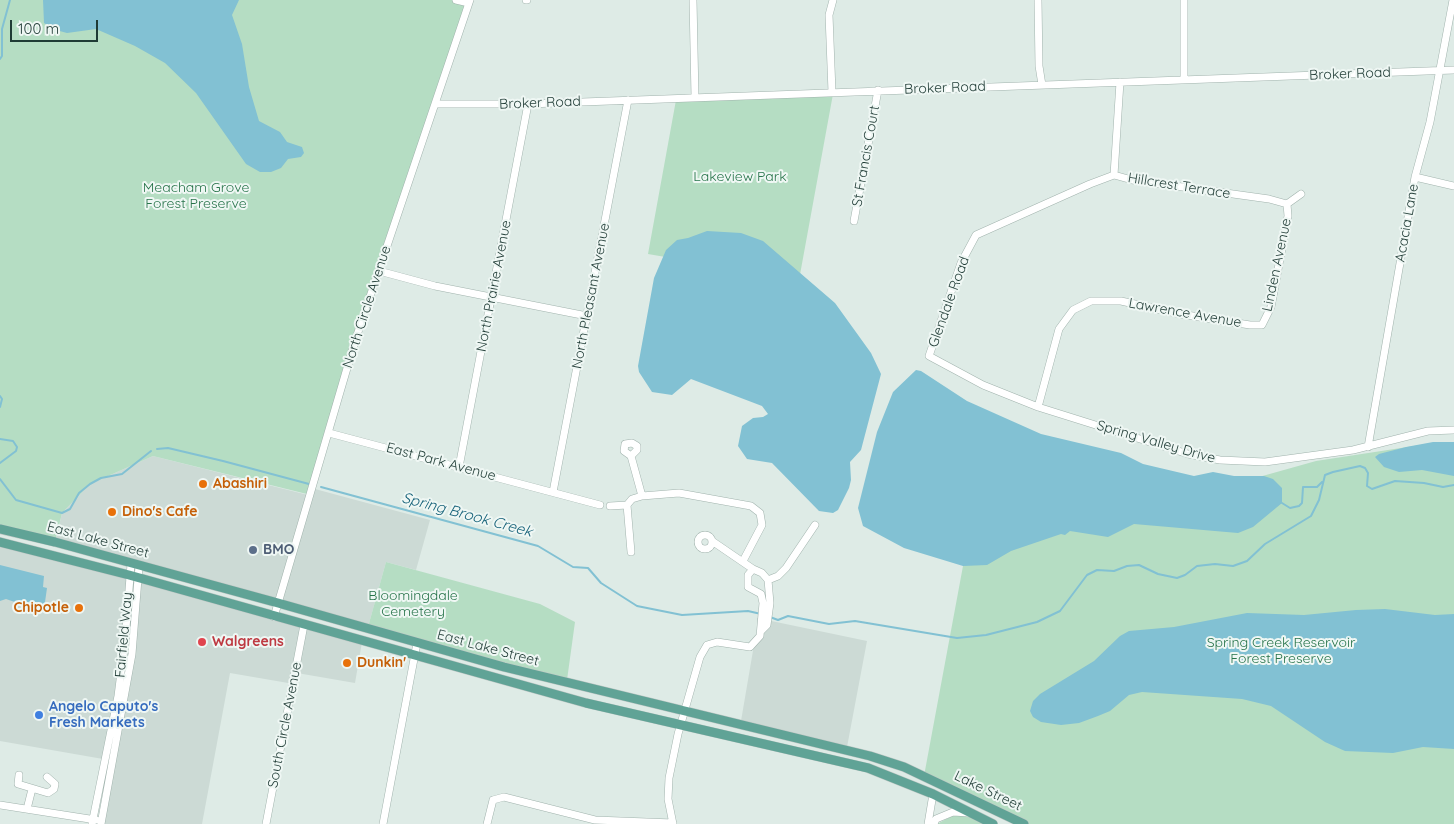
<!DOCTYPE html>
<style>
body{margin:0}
#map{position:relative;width:1454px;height:824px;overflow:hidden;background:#deebe6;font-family:Quicksand,sans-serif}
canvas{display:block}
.scale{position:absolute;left:10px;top:20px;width:88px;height:22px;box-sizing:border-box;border:2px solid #1f3b35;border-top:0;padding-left:6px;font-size:15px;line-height:18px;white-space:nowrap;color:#1f3b35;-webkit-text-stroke:4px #eff7f4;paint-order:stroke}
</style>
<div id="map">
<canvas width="1454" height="824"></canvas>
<div class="scale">100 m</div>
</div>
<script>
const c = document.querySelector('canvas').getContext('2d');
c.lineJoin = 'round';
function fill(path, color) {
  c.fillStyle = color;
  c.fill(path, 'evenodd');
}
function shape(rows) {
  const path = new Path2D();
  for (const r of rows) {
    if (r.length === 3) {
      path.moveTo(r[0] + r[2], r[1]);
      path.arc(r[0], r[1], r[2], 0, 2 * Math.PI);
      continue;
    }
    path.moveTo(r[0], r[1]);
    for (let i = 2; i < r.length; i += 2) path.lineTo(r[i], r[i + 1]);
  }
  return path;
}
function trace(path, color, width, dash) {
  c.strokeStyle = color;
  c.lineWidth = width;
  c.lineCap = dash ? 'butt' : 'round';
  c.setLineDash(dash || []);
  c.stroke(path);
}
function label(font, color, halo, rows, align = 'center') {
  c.font = font + ' Quicksand,sans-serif';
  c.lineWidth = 4;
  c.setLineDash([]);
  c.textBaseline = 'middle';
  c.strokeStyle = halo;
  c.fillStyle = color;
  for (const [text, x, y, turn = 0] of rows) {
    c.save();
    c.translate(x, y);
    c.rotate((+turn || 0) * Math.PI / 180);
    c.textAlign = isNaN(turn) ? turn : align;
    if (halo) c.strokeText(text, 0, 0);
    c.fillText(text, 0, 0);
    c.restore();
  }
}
const built = shape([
 [153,456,308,495,276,599,56,539,62,513,90,484],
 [315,489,430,520,416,570,386,562,368,627,281,602],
 [0,544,127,577,123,639,116,694,103,759,0,741],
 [141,581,362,642,355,683,297,673,294,684,230,673,202,824,100,824,134,657],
 [757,618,867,641,847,747,741,721,755,639,759,632]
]);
const green = shape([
 [0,0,456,0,469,3,355,341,311,495,153,456,90,484,62,513,55,542,0,528],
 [833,94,799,280,648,254,676,100],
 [1440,442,1454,442,1454,824,1025,824,924,776,963,566,1020,544,1316,461],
 [386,562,540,604,575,622,567,680,368,627],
 [954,815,970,816,987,824,937,824]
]);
const water = shape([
 [43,0,239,0,232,15,242,44,249,87,259,121,280,132,287,142,302,147,304,153,301,157,288,159,281,168,271,172,260,172,246,164,196,93,165,63,135,46,96,29,67,33,56,30,44,23],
 [707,231,741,233,763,241,835,303,871,353,881,374,861,450,850,462,851,480,849,488,838,510,833,513,819,511,772,463,747,459,738,446,742,426,753,418,763,417,768,414,762,406,691,379,672,395,652,392,639,372,638,366,654,278,666,250,677,240,688,238],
 [916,370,921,371,967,401,1041,434,1121,453,1143,464,1194,476,1213,472,1234,476,1264,476,1273,479,1282,488,1282,503,1253,527,1238,533,1134,524,1108,537,1070,531,1065,535,1061,534,1011,551,987,565,963,566,904,548,863,526,858,508,877,432,893,392],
 [1433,442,1454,442,1454,476,1422,470,1399,472,1384,467,1375,457,1379,454,1406,447],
 [0,565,44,576,43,587,47,588,45,602,42,608,38,610,6,599,0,601],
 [1385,609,1435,615,1454,614,1454,749,1423,747,1393,753,1345,751,1325,742,1271,706,1242,699,1142,692,1129,695,1110,711,1098,716,1079,723,1061,725,1041,722,1033,717,1030,711,1033,701,1040,694,1094,661,1120,636,1129,631,1174,627,1247,613,1304,615,1356,610]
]);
const stream = shape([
 [0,59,2,56,2,29,10,0],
 [0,396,2,399,0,407],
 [0,439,13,441,17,447,16,451,0,463],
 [157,449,168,448,223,461,309,484],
 [0,479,16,500,62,513,70,509,79,493,90,484,101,478,122,474,151,451],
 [321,487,538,546,573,567,588,568,601,583,637,606,682,615,748,611,761,614],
 [1282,503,1290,508,1299,506,1302,503,1303,487,1317,487,1322,482],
 [770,617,778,620,788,616,829,624,855,621,957,638,986,635,1037,622,1060,611,1087,575,1097,570,1114,571,1127,566,1139,565,1158,574,1177,578,1185,575,1197,566,1215,564,1233,566,1247,561,1265,544,1311,516,1319,500,1325,475,1333,472,1360,466,1365,468,1368,473,1367,486,1372,489,1395,481,1424,483,1443,487,1454,485]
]);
const minor = shape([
 [456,0,469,3],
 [526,0,527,0],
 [693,0,695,97],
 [1038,0,1039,66,1042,85],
 [1184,79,1184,0],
 [832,92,829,15,833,0],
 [436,104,528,104,1454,70],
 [1114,175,1120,82],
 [1415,177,1454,186],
 [1287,204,1269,199,1132,180,1114,175,1090,184,976,235,961,263,929,356,983,385,1038,407,1188,454,1220,460,1265,462,1353,450,1428,431,1454,430],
 [1287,204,1301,194],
 [854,221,878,90],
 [379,271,435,286,587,316],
 [1038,407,1059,329,1073,310,1091,301,1121,301,1180,314,1250,325,1262,325,1271,307,1288,216,1287,204],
 [329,433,600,505],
 [1368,447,1415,177,1430,122,1453,0],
 [631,456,637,450,637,446,632,443,625,444,624,451,631,456,642,496,679,493,751,506,760,513,762,525,743,561],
 [459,467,528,104],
 [553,492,628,100],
 [610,506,627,505],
 [705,542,7],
 [712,541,753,569,762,573,768,580,770,603,767,625,761,631],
 [631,552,627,505,632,499,642,496],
 [768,580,778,576,786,568,815,525],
 [274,617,355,341,470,0],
 [19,775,18,784,48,793,54,789,55,784,47,777],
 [493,800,504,797,595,820,673,823],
 [0,805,96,820],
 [27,809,32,789],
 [92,824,118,696,125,641,131,564],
 [101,824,132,654,139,566],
 [266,824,304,625],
 [383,824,417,643],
 [487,824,493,800],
 [673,824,668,799,669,778,678,734,700,657,707,645,717,642,750,647,760,636,763,603,761,594,748,587,748,575,753,569],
 [928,824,933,794],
 [934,824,936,819,953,812,969,813]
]);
const major = shape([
 [0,529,55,542,278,603,504,667,870,756,904,767,1024,824],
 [0,542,129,575,586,703,868,768,933,794,993,824]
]);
const markers = [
 [203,484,5,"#e8710a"],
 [112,512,5,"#e8710a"],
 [253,550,5,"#5c6f8a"],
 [79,608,5,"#e8710a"],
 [202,642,5,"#e0444e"],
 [347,663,5,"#e8710a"],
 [39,715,5,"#3f7fe0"]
];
const streetNames = [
 ["Broker Road",1350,74,-2],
 ["Broker Road",945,88,-2],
 ["Broker Road",540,103,-2],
 ["St Francis Court",866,156,-80],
 ["Hillcrest Terrace",1179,186,9],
 ["Acacia Lane",1407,223,-80],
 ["Linden Avenue",1277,265,-78],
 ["North Prairie Avenue",494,286,-79],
 ["North Pleasant Avenue",591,296,-79],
 ["Glendale Road",949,302,-70],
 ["North Circle Avenue",367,307,-72],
 ["Lawrence Avenue",1185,313,10],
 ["Spring Valley Drive",1156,442,16],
 ["East Park Avenue",441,462,15],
 ["East Lake Street",98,540,15],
 ["Fairfield Way",124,635,-85],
 ["East Lake Street",488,648,15],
 ["South Circle Avenue",285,725,-79],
 ["Lake Street",988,791,26]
];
const parkNames = [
 ["Lakeview Park",740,177],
 ["Meacham Grove",196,188],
 ["Forest Preserve",196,204],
 ["Bloomingdale",413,596],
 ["Cemetery",413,612],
 ["Spring Creek Reservoir",1281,643],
 ["Forest Preserve",1281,659]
];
const foodNames = [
 ["Abashiri",213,484],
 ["Dino's Cafe",122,512],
 ["Chipotle",69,608,"right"],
 ["Dunkin'",357,663]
];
const serviceNames = [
 ["BMO",263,550]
];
const healthNames = [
 ["Walgreens",212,642]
];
const shopNames = [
 ["Angelo Caputo's",49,707],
 ["Fresh Markets",49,723]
];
const waterNames = [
 ["Spring Brook Creek",467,515,15]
];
fill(built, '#ccdad5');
fill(green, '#b5ddc3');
fill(water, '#82c1d3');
trace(stream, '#82c1d3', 2);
trace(minor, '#a1b3ad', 8);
trace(major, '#c0c8c6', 10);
trace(minor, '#fff', 7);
trace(major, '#60a396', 9);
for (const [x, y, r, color] of markers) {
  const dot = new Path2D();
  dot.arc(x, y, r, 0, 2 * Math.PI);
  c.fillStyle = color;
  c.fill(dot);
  trace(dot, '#eff7f4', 2);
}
label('14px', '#1f3b35', '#eff7f4', streetNames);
label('14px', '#27744a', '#eff7f4', parkNames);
label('bold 14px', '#c56008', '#eff7f4', foodNames, 'left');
label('bold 14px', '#4e5e75', '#eff7f4', serviceNames, 'left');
label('bold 14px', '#be3a42', '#eff7f4', healthNames, 'left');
label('bold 14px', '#366cbe', '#eff7f4', shopNames, 'left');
label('italic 15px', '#166279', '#eff7f4', waterNames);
</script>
